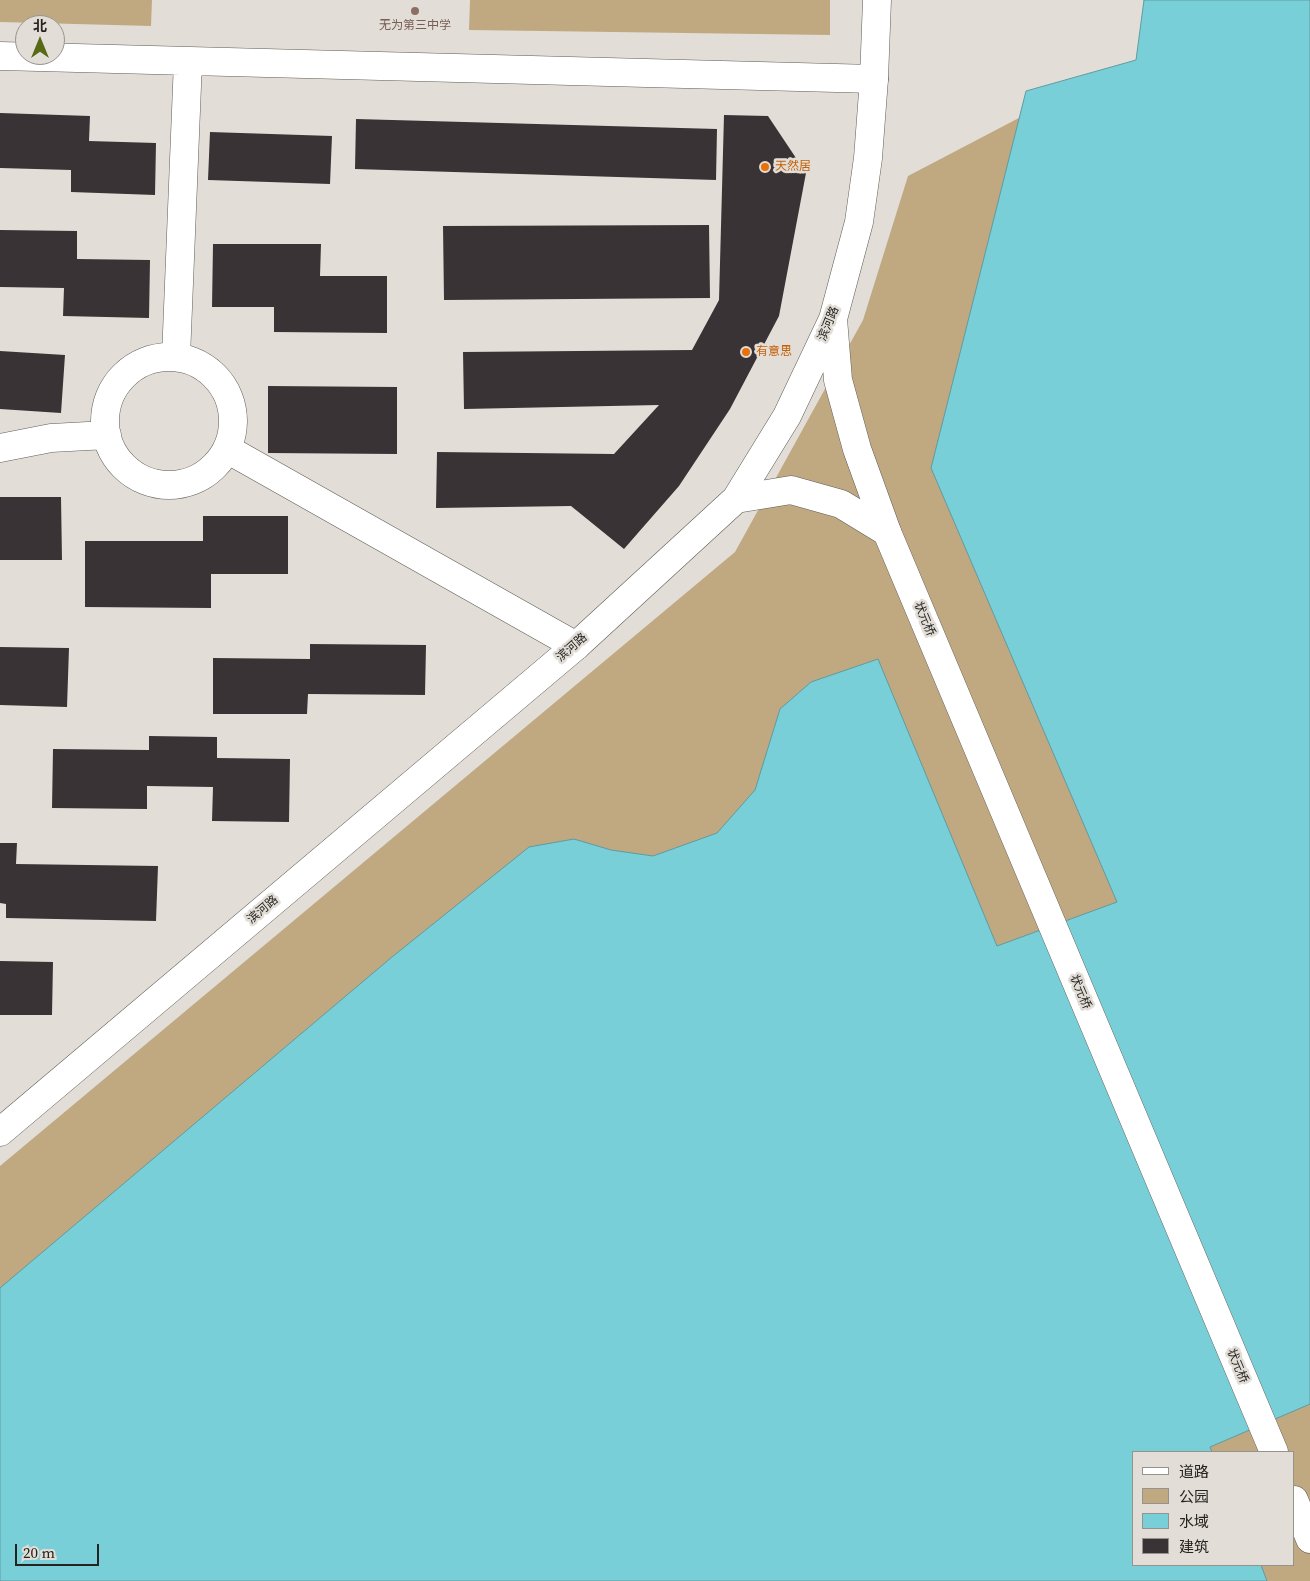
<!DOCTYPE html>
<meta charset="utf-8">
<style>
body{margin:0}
#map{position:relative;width:1310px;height:1581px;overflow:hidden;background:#e2ded7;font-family:"Source Serif 4","Noto Sans SC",serif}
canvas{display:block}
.legend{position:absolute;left:1132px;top:1451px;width:162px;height:115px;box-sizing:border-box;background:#e2ded7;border:1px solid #96938e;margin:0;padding:6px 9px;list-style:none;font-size:15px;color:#242320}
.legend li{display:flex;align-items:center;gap:10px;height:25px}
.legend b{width:25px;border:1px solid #96938e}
.north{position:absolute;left:15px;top:15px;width:50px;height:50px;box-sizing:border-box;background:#e2ded7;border:1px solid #96938e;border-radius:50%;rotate:0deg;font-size:14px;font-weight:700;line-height:20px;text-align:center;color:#242320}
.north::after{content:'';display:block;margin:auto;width:18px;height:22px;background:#576914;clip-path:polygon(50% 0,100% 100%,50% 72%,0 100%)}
.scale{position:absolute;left:15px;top:1544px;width:84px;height:22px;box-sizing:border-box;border:2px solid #242320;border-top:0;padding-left:6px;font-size:15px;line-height:18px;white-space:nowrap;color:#242320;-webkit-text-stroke:4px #e2ded7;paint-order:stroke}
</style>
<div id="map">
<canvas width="1310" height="1581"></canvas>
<ul class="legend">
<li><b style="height:6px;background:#fff"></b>道路</li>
<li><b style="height:14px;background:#c0a981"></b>公园</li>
<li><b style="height:14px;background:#78cfd7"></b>水域</li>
<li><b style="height:14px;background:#393336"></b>建筑</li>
</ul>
<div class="north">北</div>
<div class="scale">20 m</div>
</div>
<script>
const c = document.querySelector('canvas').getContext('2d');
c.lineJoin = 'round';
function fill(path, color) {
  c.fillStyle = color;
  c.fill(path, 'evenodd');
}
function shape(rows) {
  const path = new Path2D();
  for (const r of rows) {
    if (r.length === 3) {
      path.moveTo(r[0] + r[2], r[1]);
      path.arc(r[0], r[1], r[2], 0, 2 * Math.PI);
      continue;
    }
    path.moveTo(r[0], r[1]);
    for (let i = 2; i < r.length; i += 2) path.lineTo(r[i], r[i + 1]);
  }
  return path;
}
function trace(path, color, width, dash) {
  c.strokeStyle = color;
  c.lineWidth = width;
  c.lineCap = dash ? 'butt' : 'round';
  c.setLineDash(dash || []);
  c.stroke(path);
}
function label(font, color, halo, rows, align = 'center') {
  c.font = font + ' "Source Serif 4","Noto Sans SC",serif';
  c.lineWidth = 5;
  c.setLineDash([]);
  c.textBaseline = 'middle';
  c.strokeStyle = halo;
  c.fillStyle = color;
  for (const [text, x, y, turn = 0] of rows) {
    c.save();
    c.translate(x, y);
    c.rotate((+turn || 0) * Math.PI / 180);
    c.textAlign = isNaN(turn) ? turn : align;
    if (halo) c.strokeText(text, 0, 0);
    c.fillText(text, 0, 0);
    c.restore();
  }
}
const green = shape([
 [0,0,152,0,151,26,0,22],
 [470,0,830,0,830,35,469,30],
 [1036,109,1310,827,1310,1581,0,1581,0,1166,735,552,863,320,908,176],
 [1134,1452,1294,1452,1294,1565,1134,1565]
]);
const water = shape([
 [1144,0,1310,0,1310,1404,1210,1447,1212,1452,1134,1452,1134,1565,1261,1565,1267,1581,0,1581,0,1288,392,957,529,847,574,839,611,850,653,856,717,833,755,790,780,709,811,682,878,659,997,946,1117,902,931,468,1026,91,1136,60,1144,0]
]);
const building = shape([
 [0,113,90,116,89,141,156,143,155,195,71,192,71,170,0,168],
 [724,115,768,116,806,173,779,316,730,409,679,486,624,549,571,506,436,508,437,452,614,454,659,405,464,409,463,352,692,350,719,300],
 [356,119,717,129,716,180,355,169],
 [210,132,332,136,330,184,208,180],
 [709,225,710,298,444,300,443,226],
 [0,230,77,231,77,259,150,260,149,318,63,316,64,288,0,287],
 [213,244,321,244,320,276,387,276,387,333,274,332,274,307,212,307],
 [0,351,65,355,61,413,0,409],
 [268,386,397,387,397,454,268,453],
 [0,497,61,497,62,560,0,560],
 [203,516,288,516,288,574,211,574,211,608,85,607,85,541,203,541],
 [310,644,426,645,425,695,308,694,307,714,213,714,213,658,310,659],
 [0,647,69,648,67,707,0,705],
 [149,736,217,737,217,758,290,759,289,822,212,821,213,787,147,786,147,809,52,808,53,749,149,750],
 [0,843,17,843,16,864,158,866,156,921,6,918,6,904,0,903],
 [0,961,53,962,52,1015,0,1015]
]);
const minor = shape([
 [0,56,874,79],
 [176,357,188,61],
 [169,421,64],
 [0,448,51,438,107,435],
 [227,449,576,646]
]);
const tertiary = shape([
 [736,499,791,490,841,504,887,532,857,449,838,380,833,319],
 [0,1132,576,646,736,499,787,416,833,319,859,222,868,158,874,79,877,0]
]);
const secondary = shape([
 [887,532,1274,1452],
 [1294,1500,1310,1539]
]);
const markers = [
 [415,11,5,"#8d6e63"],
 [765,167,5,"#e8710a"],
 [746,352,5,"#e8710a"]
];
const educationNames = [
 ["无为第三中学",415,26]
];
const foodNames = [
 ["天然居",775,167],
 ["有意思",756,352]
];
const streetNames = [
 ["滨河路",829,324,-68],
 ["状元桥",924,619,67],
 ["滨河路",572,648,-41],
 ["滨河路",263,910,-40],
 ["状元桥",1080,992,67],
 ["状元桥",1237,1366,67]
];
fill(green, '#c0a981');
fill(water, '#78cfd7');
trace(water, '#5f9ba0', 1);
fill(building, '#393336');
trace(minor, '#5f5c56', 29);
trace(tertiary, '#5f5c56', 29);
trace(secondary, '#5f5c56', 29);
trace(minor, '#fff', 28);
trace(tertiary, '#fff', 28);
trace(secondary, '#fff', 28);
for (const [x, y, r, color] of markers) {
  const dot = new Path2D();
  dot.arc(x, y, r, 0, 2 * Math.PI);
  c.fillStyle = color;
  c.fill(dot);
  trace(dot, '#e2ded7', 2);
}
label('12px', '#785e54', '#e2ded7', educationNames);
label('12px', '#c56008', '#e2ded7', foodNames, 'left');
label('12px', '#242320', '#e2ded7', streetNames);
</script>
